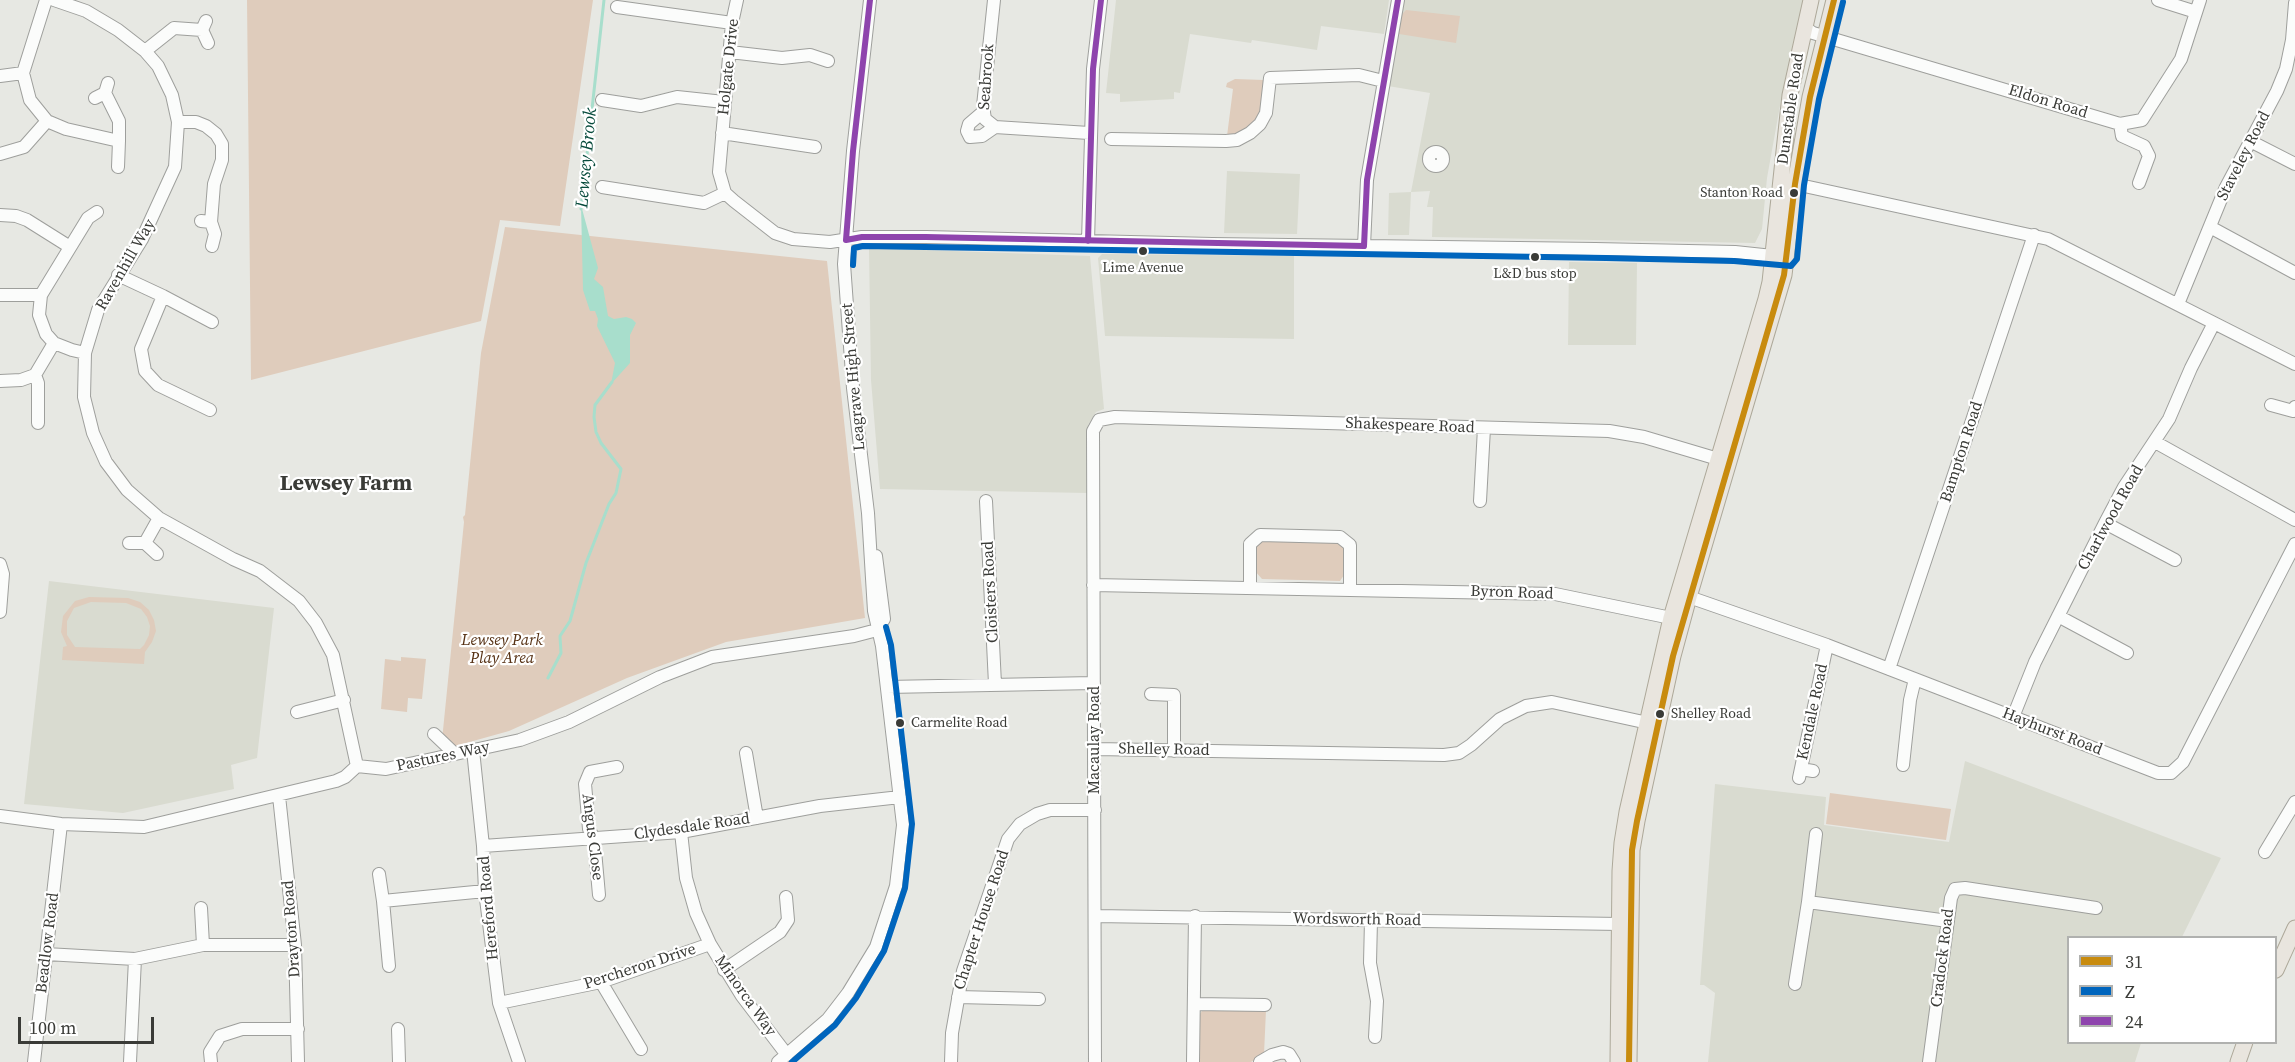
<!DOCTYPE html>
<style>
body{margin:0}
#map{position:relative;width:2295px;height:1062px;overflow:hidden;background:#e7e8e3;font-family:"Source Serif 4",serif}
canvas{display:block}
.legend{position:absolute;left:2067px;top:936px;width:210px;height:108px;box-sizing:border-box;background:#fff;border:2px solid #b0b1af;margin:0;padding:8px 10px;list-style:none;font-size:18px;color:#3a3b37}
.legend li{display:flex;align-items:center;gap:12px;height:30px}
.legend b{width:30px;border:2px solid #b0b1af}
.scale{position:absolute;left:18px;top:1017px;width:136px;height:27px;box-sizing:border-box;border:3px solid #3a3b37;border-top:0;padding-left:8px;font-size:18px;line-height:21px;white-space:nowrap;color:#3a3b37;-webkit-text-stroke:4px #fff;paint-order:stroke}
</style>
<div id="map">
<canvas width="2295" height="1062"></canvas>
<ul class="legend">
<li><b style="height:8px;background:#c88b0e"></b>31</li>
<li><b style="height:8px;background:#0065bd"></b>Z</li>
<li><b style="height:8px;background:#8e44ad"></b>24</li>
</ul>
<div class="scale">100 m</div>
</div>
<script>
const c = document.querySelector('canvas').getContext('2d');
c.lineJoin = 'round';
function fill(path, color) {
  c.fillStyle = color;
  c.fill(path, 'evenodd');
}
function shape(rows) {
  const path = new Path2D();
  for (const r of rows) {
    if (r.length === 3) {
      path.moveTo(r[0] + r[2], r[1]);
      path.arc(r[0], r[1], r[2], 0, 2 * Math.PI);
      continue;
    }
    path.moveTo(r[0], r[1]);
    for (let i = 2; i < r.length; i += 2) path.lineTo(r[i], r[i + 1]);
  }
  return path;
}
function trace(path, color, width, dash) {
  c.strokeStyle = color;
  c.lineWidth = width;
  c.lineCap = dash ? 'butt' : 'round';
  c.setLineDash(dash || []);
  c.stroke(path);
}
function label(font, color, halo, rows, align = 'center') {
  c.font = font + ' "Source Serif 4",serif';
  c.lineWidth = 4.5;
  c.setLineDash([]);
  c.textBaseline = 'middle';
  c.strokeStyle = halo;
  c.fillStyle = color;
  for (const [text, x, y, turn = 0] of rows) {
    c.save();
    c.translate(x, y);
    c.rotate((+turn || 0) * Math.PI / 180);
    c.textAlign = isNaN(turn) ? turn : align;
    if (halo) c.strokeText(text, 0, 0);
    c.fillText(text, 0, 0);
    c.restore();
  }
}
const built = shape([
 [1116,0,1389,0,1384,34,1321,26,1317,50,1252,40,1251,43,1190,34,1180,93,1174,92,1174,99,1120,102,1120,94,1106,93],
 [1402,0,1803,0,1783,89,1767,178,1762,229,1755,243,1432,237,1433,207,1427,207,1430,191,1411,192,1409,235,1388,235,1389,193,1411,192,1430,93,1388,86],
 [1227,171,1300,174,1297,234,1224,233],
 [869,248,1090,256,1104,409,1096,412,1088,425,1087,493,880,489,871,380],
 [1102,254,1294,256,1294,339,1105,336,1098,258],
 [1569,262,1637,263,1636,345,1568,345],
 [49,581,274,608,257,758,231,765,234,789,123,813,24,804],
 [1965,761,2221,858,2182,937,2068,938,2068,1042,2141,1043,2135,1062,1708,1062,1715,993,1704,985,1700,985,1715,784,1826,797,1824,825,1949,842]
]);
const green = shape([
 [247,0,593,0,560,226,500,220,481,321,251,380],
 [1406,10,1460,16,1456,43,1399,34,1401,15],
 [1235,79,1264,80,1262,115,1256,122,1239,135,1227,136,1233,89,1226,87,1227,83],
 [505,227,827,261,865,618,726,642,627,678,509,731,441,750,464,522,463,517,465,515,481,353],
 [1262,539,1337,540,1345,547,1346,572,1340,581,1262,579,1255,571,1256,548],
 [89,597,128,598,140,602,149,610,154,620,156,631,152,642,145,652,144,664,62,660,63,647,67,646,61,632,63,616,75,601],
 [91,602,126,603,141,609,147,617,150,626,149,635,144,645,140,649,75,647,67,635,67,621,74,608],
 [401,657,426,659,422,699,408,698,407,712,381,709,385,659,401,661],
 [1830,793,1951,809,1946,840,1826,824],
 [1204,1008,1266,1010,1264,1054,1251,1062,1197,1062,1197,1018]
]);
const water = shape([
 [581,205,598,268,594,279,603,287,608,316,614,319,626,317,632,319,636,323,630,335,630,363,611,384,615,363,597,326,598,319,595,311,590,311,583,290]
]);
const stream = shape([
 [581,209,604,0],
 [548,678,561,653,560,636,570,621,586,563,609,504,616,493,621,469,601,443,596,432,594,417,595,405,612,382]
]);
const minor = shape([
 [46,0,23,73,30,100,47,121,66,129,119,141,119,121,105,93],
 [54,0,86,11,118,30,145,51,158,66,172,95,178,122,175,167,142,239,98,310,85,353,84,397,93,433,106,462,127,490,159,518,233,559,260,571,299,601,316,623,333,655,357,766],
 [737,0,732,23,719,172,725,193,734,201,775,233,793,239,830,242,862,237,926,237,1212,244,1595,249,1735,252,1782,257],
 [994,0,983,106,985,119,995,127,1089,133],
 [2158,0,2196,12],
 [617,7,732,23],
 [206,21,202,30,208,43],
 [1805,24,1807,29,1813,33,2120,124,2142,120,2181,59,2200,0],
 [145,51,174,28,202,30],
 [730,52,782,58,810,55,828,61],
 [0,76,23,73],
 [95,98,105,93,108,83],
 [602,100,641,106,677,97,724,102],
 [983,112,969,124,967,131,970,137,982,136,995,127],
 [178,122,196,122,206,126,216,134,222,144,222,160,214,184,211,222],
 [2120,124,2122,136,2144,146,2149,156,2139,183],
 [722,133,815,147],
 [1111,139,1226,141,1237,140,1250,133,1260,124,1266,113,1270,78,1359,75,1383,81],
 [2250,141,2295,164],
 [1436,159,7],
 [0,154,24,147,47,121],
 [118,167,119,141],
 [1795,184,2048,239,2295,364],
 [602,187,704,203,725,193],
 [0,215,16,216,27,220,70,247],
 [201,221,211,222,215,234,212,246],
 [2210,227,2295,273],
 [1088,241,1093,69,1101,0],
 [1364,246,1367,180,1398,0],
 [118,275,163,296,141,349,145,371,158,385,210,410],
 [0,295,41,295],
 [163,296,212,322],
 [2178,304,2226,187,2277,91,2286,69,2292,40,2295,3],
 [85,353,72,350,54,343,46,334,39,315,41,295,88,218,97,212],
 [35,375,38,383,38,423],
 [0,381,21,380,35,375,54,343],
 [2271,405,2293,411,2295,407],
 [2155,442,2295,520],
 [986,501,995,684],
 [1480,501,1484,428],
 [2105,523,2175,560],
 [129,543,145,543,159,518],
 [145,543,157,554],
 [876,556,884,619,877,630],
 [0,564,3,574,0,612],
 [1093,585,1555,594,1671,618],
 [1250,586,1250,544,1260,535,1340,537,1350,545,1350,589],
 [1689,597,1827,645,2158,773,2171,773,2183,762,2295,544],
 [2058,616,2127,653],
 [1889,669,2034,235],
 [887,687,1094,683],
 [1151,694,1174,695,1174,751],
 [297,712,344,700],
 [2013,717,2035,662,2105,523,2124,487,2169,419,2191,368,2214,323],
 [434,734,455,754],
 [1095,749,1444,755,1459,753,1471,745,1500,719,1526,706,1552,702,1648,723],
 [473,750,483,846,485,891,499,1003,519,1062],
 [746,753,757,818],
 [1903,765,1910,700,1915,679],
 [357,766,386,769,520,740,569,722,660,677,712,657,854,636,877,630],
 [1801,769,1813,771],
 [1799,778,1827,645],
 [279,796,295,945,298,1062],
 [0,816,61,824,144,827,336,781,345,777,357,766],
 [681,832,686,878,696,913,710,944,742,996,787,1055],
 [483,846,681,832,820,806,900,797],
 [2265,852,2295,802],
 [379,874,383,901,485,891],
 [599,895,594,839,589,829,585,784,590,772,617,767],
 [383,901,389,966],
 [1808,902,1816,834],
 [201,908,203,945],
 [1095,916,1620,924],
 [1371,920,1370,963,1377,1001,1375,1037],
 [46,954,135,959,203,945,295,945],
 [724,970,780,932,788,920,786,897],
 [601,982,641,1049],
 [1795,984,1808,902,1948,921],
 [958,997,1039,999],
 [499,1003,601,982,710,944],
 [1194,1004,1265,1005],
 [398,1029,399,1062],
 [34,1062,61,824],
 [130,1062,135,959],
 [211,1062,210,1052,220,1036,242,1029,298,1029],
 [778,1062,828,1019,848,993,876,947,896,886,903,825,882,646,874,611,868,513,853,388,844,264,853,151,870,0],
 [951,1062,952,1033,963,971,1008,839,1020,824,1037,814,1050,810,1095,810],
 [1095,1062,1093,431,1099,420,1115,417,1609,431,1644,437,1718,459],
 [1193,1062,1195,916],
 [1260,1062,1272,1055,1283,1052,1289,1054,1294,1062],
 [1929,1062,1951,898,1955,889,1965,888,2096,908]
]);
const major = shape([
 [2276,970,2295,928],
 [1618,1062,1620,871,1622,843,1627,812,1671,618,1766,299,1770,282,1790,95,1811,0],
 [1629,1062,1632,850,1637,821,1673,656,1689,597,1784,275,1795,184,1810,97,1834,0],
 [2238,1062,2245,1042]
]);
const bus1 = shape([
 [1629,1062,1632,850,1637,821,1673,656,1784,275,1795,184,1810,97,1834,0]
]);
const bus2 = shape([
 [853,265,854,248,863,246,1606,258,1734,261,1791,266,1797,259,1804,185,1819,99,1843,2],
 [792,1062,835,1025,856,998,884,951,905,888,912,824,891,645,886,627]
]);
const bus3 = shape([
 [846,240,862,237,926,237,1364,246,1367,180,1398,0],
 [846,240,853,151,870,0],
 [1088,241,1093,69,1101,0]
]);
const markers = [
 [1794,193,5,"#3a3b37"],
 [1143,251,5,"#3a3b37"],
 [1535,257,5,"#3a3b37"],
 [1660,714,5,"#3a3b37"],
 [900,723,5,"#3a3b37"]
];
const busNames = [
 ["Stanton Road",1783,193,"right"],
 ["Lime Avenue",1143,268],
 ["L&D bus stop",1535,274],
 ["Shelley Road",1671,714,"left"],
 ["Carmelite Road",911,723,"left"]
];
const streetNames = [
 ["Holgate Drive",729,67,-84],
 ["Seabrook",987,77,-86],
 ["Eldon Road",2048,102,17],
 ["Dunstable Road",1791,109,-82],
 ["Staveley Road",2244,156,-63],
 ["Ravenhill Way",126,265,-60],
 ["Leagrave High Street",854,377,-95],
 ["Shakespeare Road",1410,426,2],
 ["Bampton Road",1962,452,-72],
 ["Charlwood Road",2111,518,-61],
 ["Cloisters Road",991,592,-93],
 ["Byron Road",1512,593,2],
 ["Kendale Road",1813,712,-78],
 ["Hayhurst Road",2052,732,21],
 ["Macaulay Road",1095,740,-90],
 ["Shelley Road",1164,750,1],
 ["Pastures Way",443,757,-12],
 ["Clydesdale Road",692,827,-8],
 ["Angus Close",592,837,83],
 ["Hereford Road",489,908,-95],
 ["Chapter House Road",982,920,-72],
 ["Wordsworth Road",1357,920,1],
 ["Drayton Road",292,929,-94],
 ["Beadlow Road",48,943,-83],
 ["Cradock Road",1943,958,-83],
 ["Percheron Drive",640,967,-18],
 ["Minorca Way",745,996,55]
];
const parkNames = [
 ["Lewsey Park",502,641],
 ["Play Area",502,659]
];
const waterNames = [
 ["Lewsey Brook",587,158,-85]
];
const districtNames = [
 ["Lewsey Farm",346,484]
];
fill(built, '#d9dbd0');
fill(green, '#dfccbc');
fill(water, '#a8decc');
trace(stream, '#a8decc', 3);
trace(minor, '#9e9f9c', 14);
trace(major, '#ada899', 17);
trace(minor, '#fbfcfb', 12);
trace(major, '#e9e5de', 15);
trace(bus1, '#c88b0e', 6);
trace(bus2, '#0065bd', 6);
trace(bus3, '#8e44ad', 6);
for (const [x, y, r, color] of markers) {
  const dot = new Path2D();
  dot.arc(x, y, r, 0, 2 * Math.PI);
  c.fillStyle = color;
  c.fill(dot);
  trace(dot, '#fff', 2);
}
label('14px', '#3a3b37', '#fff', busNames);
label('16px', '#3a3b37', '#fff', streetNames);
label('italic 16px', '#563114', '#fff', parkNames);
label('italic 18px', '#074b3c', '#fff', waterNames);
label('bold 22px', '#3a3b37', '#fff', districtNames);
</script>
